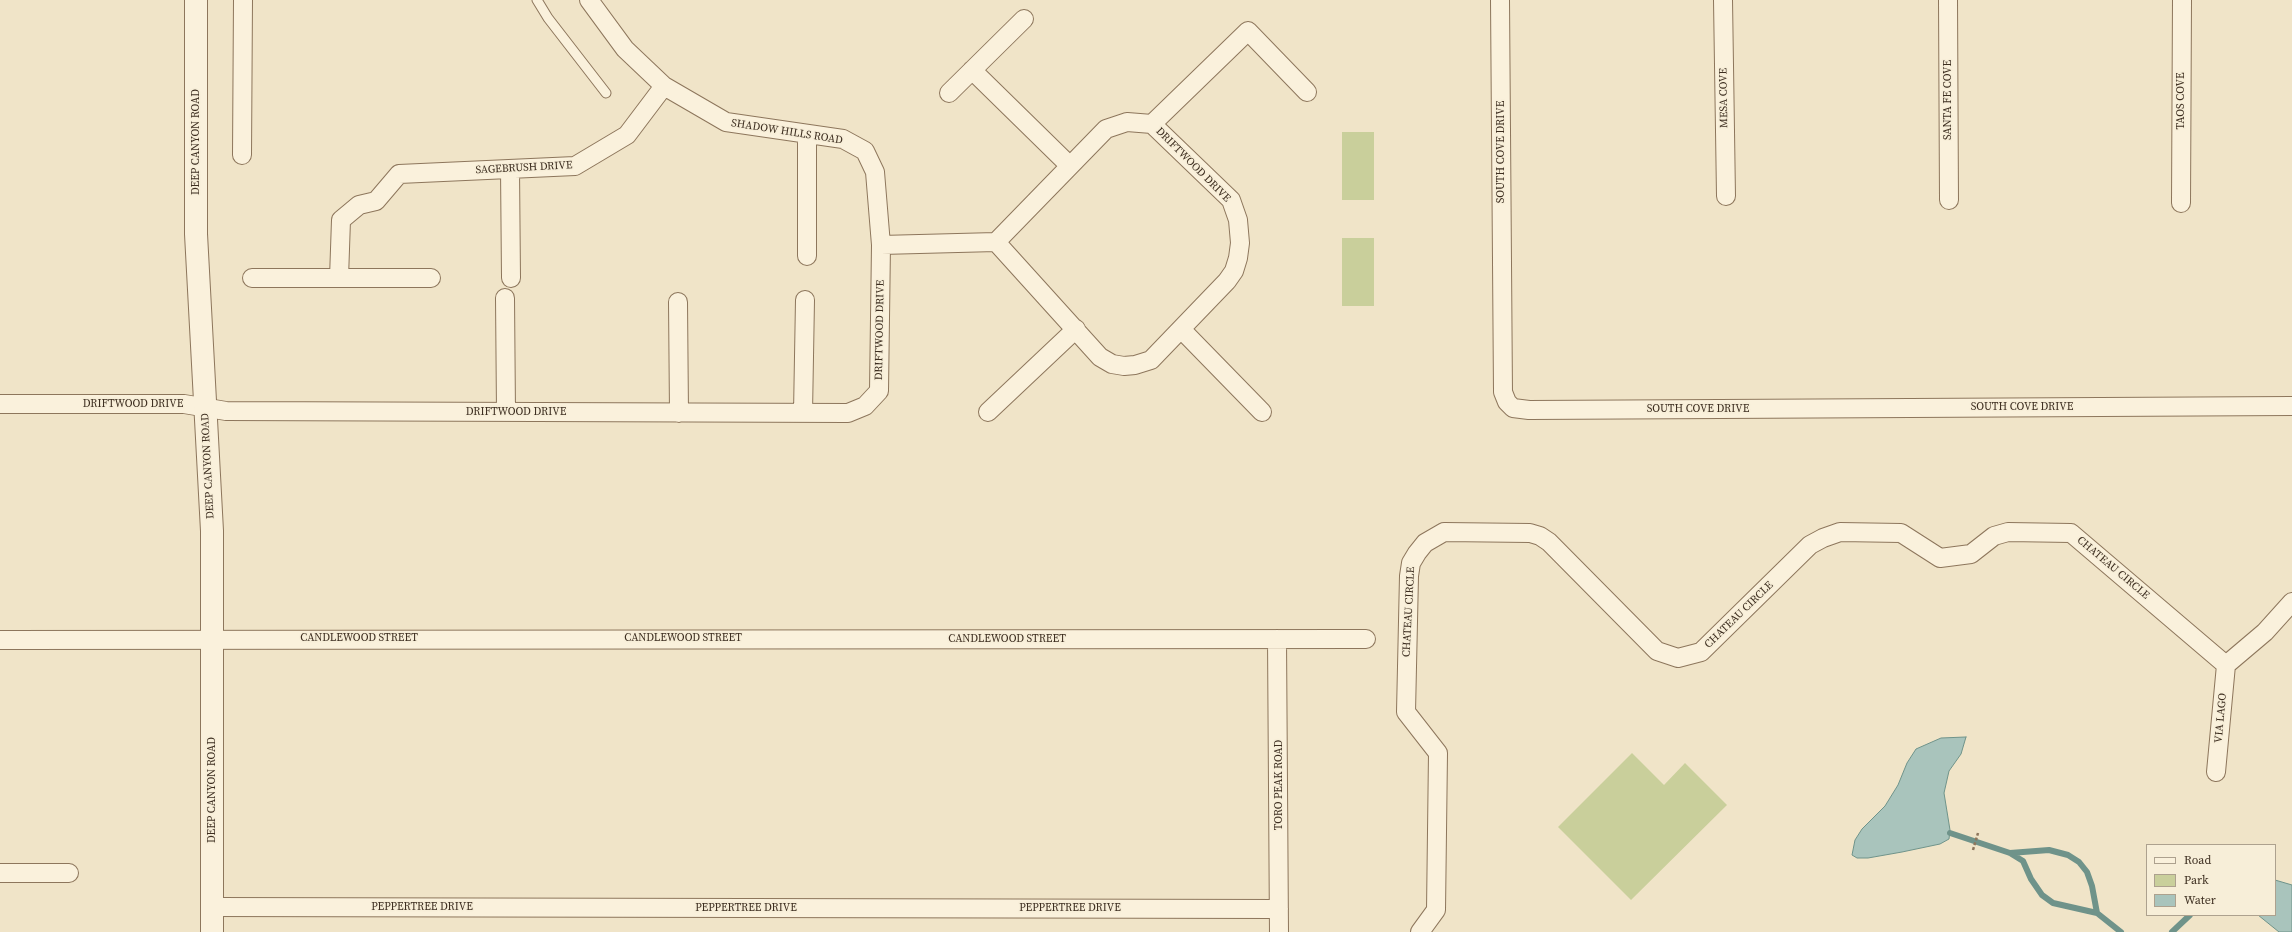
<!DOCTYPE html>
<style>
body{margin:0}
#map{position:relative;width:2292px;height:932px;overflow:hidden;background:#f0e4c8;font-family:"Source Serif 4",serif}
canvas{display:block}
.legend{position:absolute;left:2146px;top:844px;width:130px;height:72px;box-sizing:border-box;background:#f7eed8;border:1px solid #ada18e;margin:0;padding:5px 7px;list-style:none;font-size:12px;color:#3d2e20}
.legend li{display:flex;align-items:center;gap:8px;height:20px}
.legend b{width:20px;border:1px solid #ada18e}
</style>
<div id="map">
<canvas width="2292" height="932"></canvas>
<ul class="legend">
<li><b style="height:5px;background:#faf1dc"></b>Road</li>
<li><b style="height:11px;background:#c9cf9b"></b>Park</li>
<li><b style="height:11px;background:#a9c4bc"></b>Water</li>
</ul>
</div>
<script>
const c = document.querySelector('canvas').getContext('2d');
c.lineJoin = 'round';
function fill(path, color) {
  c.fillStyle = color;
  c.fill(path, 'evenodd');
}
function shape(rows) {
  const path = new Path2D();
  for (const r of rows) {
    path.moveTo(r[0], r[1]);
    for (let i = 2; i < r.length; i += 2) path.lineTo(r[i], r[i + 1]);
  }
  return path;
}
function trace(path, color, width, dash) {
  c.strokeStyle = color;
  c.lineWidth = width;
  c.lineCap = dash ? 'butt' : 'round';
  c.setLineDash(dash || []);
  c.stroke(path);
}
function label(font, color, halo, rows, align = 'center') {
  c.font = font + ' "Source Serif 4",serif';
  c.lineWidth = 3;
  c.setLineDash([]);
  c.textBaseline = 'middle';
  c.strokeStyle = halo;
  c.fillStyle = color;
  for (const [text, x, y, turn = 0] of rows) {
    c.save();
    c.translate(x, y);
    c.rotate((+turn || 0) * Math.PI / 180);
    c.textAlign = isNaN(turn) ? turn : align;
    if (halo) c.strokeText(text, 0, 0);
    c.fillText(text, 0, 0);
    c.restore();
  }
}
const green = shape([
 [1342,132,1374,132,1374,200,1342,200],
 [1342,238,1374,238,1374,306,1342,306],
 [1632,753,1664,785,1685,763,1727,805,1631,900,1558,827]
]);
const water = shape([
 [1966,737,1961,754,1949,771,1944,793,1950,830,1949,839,1940,844,1902,852,1868,858,1857,858,1852,855,1855,840,1862,829,1885,806,1898,785,1907,763,1916,749,1941,738,1966,737],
 [2275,880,2292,885,2292,932,2279,932,2258,915,2275,915,2275,880]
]);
const stream = shape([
 [1950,833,2010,853,2023,861,2031,879,2042,895,2053,903,2097,913,2121,932],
 [2010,853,2049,850,2068,855,2079,862,2087,872,2092,886,2097,913],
 [2172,932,2190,915]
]);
const path = shape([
 [1973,850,1978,833]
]);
const service = shape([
 [537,0,548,18,606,93]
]);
const minor = shape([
 [1500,0,1503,392,1507,402,1513,408,1529,410,2292,406],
 [1723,0,1726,196],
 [1948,0,1949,200],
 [972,70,1070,166],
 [949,93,1024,19],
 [1127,122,1152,124,1231,200,1238,220,1240,243,1238,258,1234,271,1227,281,1151,360,1135,365,1124,366,1112,364,1100,357,996,242,1106,129,1127,122],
 [1152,124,1248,31,1307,92],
 [242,155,243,0],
 [510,169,511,278],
 [2181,203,2182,0],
 [881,245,996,242],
 [807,256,807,134],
 [252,278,431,278],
 [339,278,341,220,359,205,376,201,399,174,575,166,627,135,664,86],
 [505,298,506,412],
 [678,302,679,413],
 [1181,329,1262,412],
 [0,404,184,404,226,411,848,413,865,406,879,391,881,245,875,172,865,151,843,139,726,122,664,86,625,49,589,0],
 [988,412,1076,329],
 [803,413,805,300],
 [1277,639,1279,932],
 [0,640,1366,639],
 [2216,772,2226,665],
 [0,873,69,873],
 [212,907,1279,909],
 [1420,932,1436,910,1438,753,1406,712,1409,576,1411,563,1417,553,1425,543,1444,532,1530,533,1540,536,1549,542,1657,651,1678,658,1701,652,1810,545,1823,538,1840,532,1901,533,1940,558,1971,554,1994,536,2008,532,2071,533,2226,665,2265,632,2292,602]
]);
const tertiary = shape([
 [196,0,196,234,212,531,212,932]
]);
const streetNames = [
 ["MESA COVE",1724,98,-91],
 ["SANTA FE COVE",1948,100,-90],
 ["TAOS COVE",2181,101,-90],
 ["SHADOW HILLS ROAD",787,132,9],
 ["DEEP CANYON ROAD",196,142,-90],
 ["SOUTH COVE DRIVE",1501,152,-90],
 ["DRIFTWOOD DRIVE",1193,165,45],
 ["SAGEBRUSH DRIVE",524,168,-3],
 ["DRIFTWOOD DRIVE",880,330,-89],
 ["DRIFTWOOD DRIVE",133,404],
 ["SOUTH COVE DRIVE",2022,407],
 ["SOUTH COVE DRIVE",1698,409],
 ["DRIFTWOOD DRIVE",516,412],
 ["DEEP CANYON ROAD",208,466,-93],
 ["CHATEAU CIRCLE",2113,568,40],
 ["CHATEAU CIRCLE",1409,612,-87],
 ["CHATEAU CIRCLE",1739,615,-44],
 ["CANDLEWOOD STREET",359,638],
 ["CANDLEWOOD STREET",683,638],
 ["CANDLEWOOD STREET",1007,639],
 ["VIA LAGO",2221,718,-85],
 ["TORO PEAK ROAD",1279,785,-90],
 ["DEEP CANYON ROAD",212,790,-90],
 ["PEPPERTREE DRIVE",422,907],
 ["PEPPERTREE DRIVE",746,908],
 ["PEPPERTREE DRIVE",1070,908]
];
fill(green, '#c9cf9b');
fill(water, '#a9c4bc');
trace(water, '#6f938a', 1);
trace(stream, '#6f938a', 6);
trace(service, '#8d765c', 11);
trace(minor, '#8d765c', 20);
trace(tertiary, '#8d765c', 24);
trace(path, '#8d765c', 2.5, [3, 2]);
trace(service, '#faf1dc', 9);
trace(minor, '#faf1dc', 18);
trace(tertiary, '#faf1dc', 22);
label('11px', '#3d2e20', '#f7eed8', streetNames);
</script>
